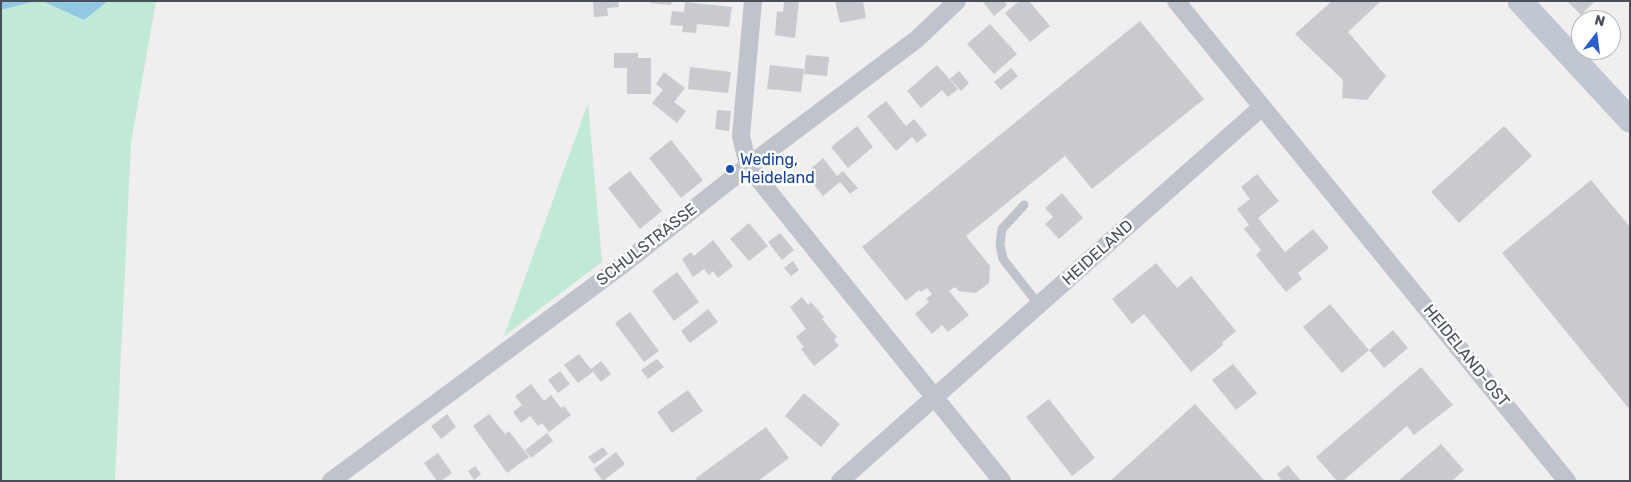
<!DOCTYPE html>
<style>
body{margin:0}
#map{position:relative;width:1631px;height:482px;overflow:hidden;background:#f0eeee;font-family:Rubik,sans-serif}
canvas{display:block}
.frame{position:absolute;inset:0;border:2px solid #484f59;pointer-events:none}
.north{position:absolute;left:1571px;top:10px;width:50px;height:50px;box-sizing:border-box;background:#fff;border:1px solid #b6b9bd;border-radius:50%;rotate:15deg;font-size:14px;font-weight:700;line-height:20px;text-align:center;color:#484f59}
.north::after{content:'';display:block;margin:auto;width:18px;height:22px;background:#2a5ccf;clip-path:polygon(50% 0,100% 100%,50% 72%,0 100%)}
</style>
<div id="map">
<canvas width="1631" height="482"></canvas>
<div class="frame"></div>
<div class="north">N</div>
</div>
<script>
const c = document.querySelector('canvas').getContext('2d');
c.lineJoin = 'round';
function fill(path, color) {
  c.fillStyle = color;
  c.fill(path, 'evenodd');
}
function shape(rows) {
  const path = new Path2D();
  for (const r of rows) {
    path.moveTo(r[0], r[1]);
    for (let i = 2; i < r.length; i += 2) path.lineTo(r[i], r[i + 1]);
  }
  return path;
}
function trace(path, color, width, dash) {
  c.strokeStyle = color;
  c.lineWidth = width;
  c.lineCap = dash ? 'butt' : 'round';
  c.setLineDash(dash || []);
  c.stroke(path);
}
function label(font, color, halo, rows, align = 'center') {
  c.font = font + ' Rubik,sans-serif';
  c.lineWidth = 5;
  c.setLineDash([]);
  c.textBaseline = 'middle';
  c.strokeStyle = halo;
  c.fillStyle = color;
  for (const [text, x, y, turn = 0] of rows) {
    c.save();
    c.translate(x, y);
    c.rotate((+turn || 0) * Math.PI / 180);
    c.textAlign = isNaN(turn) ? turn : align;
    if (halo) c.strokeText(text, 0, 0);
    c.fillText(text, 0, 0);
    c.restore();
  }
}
const green = shape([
 [36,1,42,1,84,20,108,1,156,1,131,143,115,481,1,481,1,10],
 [588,103,602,262,504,336]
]);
const water = shape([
 [1,1,36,1,1,10],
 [42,1,108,1,84,20]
]);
const building = shape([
 [593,1,618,1,619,7,607,8,608,16,594,17],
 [650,1,672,1,671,5,650,3],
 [784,1,799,1,795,38,775,35,777,11,783,12],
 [835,1,863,1,866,18,840,23],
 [984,1,1004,1,1007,5,994,16,983,2],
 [1019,1,1029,1,1050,26,1030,42,1005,13],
 [1332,1,1381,1,1348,32,1386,76,1367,100,1342,98,1343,80,1295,34],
 [1567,1,1595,1,1581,15],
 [685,2,732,7,729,27,697,24,696,33,682,32,683,26,670,25,672,11,684,12],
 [1140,21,1204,99,1092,189,1065,156,966,236,990,266,989,283,976,293,959,291,955,287,949,291,969,315,948,332,942,325,932,334,915,314,929,302,926,299,932,294,927,288,921,292,919,290,906,301,862,247],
 [990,24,1017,54,994,74,967,44],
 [614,53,638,53,638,58,651,58,651,94,627,94,627,68,614,68],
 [806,55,829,57,827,76,804,74],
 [770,65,804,69,801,92,767,89],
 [937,65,958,89,948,97,942,90,921,108,907,91],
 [690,67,731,72,728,93,688,89],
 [1011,68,1018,76,1001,90,994,82],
 [959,71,969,83,961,91,950,79],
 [664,72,685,88,674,102,686,111,677,123,652,103,663,90,656,84],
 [886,101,906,126,914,119,927,135,917,143,912,137,896,151,867,116],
 [717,110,731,111,729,131,715,129],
 [857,126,873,147,848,168,831,147],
 [1504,126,1532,156,1459,223,1431,192],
 [671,140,703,180,681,198,649,158],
 [823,158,837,176,843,171,858,188,850,194,840,182,823,196,805,174],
 [630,171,662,211,640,229,608,188],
 [1257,174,1279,201,1258,218,1285,252,1313,229,1329,248,1298,273,1302,279,1286,292,1256,255,1261,250,1244,229,1249,225,1237,209,1250,199,1241,187],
 [1591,180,1630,227,1630,410,1502,253],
 [1062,193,1083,218,1059,239,1045,224,1053,217,1045,208],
 [749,223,768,246,749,261,730,239],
 [780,233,794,250,782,260,768,242],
 [713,240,733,266,718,278,713,271,709,275,704,269,693,277,682,259,691,252,694,256],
 [793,261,799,270,791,276,784,268],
 [1156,263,1177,288,1191,276,1236,331,1222,343,1223,345,1191,372,1144,314,1132,324,1112,299],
 [677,272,699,302,674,321,652,291],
 [802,297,808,305,811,302,824,317,822,319,837,337,834,340,839,346,814,366,801,349,804,347,796,337,806,329,790,307],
 [1330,304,1369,350,1393,330,1408,348,1384,368,1369,350,1342,373,1303,327],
 [708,309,718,322,690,343,681,331],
 [630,312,659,351,644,362,615,323],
 [579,354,591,369,601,361,611,374,601,382,593,372,578,383,564,365],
 [657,359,664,367,648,379,641,370],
 [1233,364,1257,393,1236,410,1212,380],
 [1421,367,1453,405,1414,435,1407,426,1343,481,1337,481,1316,457],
 [560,371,570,384,558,393,548,380],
 [531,384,544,401,551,395,561,408,564,406,571,415,549,432,542,423,538,426,530,416,521,423,513,412,522,405,515,396],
 [688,390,703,411,672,433,657,412],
 [804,393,840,424,821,447,785,416],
 [1049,399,1095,458,1072,476,1026,417],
 [1195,404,1265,481,1110,481],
 [447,414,456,427,441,439,431,426],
 [489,414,505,434,509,431,529,457,507,473,473,426],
 [766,427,789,458,758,481,697,481,696,478],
 [547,433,553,441,531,458,525,450],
 [1441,444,1464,470,1452,481,1398,481],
 [603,447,608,454,594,464,588,457],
 [616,452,625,464,603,481,594,469],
 [438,453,452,473,441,481,437,481,424,463],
 [1288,465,1301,481,1282,481,1277,474],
 [475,466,481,474,474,480,468,471]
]);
const service = shape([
 [1024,205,1002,229,1000,245,1003,259,1039,305]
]);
const minor = shape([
 [753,1,741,136,748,166,1002,481],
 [1176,1,1567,481],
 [331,481,625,263,748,166,917,39,957,1],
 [840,481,1262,107]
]);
const secondary = shape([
 [1520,1,1630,120]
]);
const markers = [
 [730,169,5,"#1a4fb4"]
];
const transitNames = [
 ["Weding,",740,160],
 ["Heideland",740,178]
];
const streetNames = [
 ["SCHULSTRASSE",647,245,-38],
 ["HEIDELAND",1098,253,-42],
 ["HEIDELAND-OST",1466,356,51]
];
fill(green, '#c0ead6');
fill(water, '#91c8e3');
fill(building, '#c9cad0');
trace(service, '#bec3cc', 9);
trace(minor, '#bec3cc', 18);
trace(secondary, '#c0c7d3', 25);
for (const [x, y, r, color] of markers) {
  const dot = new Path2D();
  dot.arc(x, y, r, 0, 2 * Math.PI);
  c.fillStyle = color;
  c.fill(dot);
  trace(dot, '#fff', 2);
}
label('16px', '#164399', '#fff', transitNames, 'left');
label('16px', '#484f59', '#fff', streetNames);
</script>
